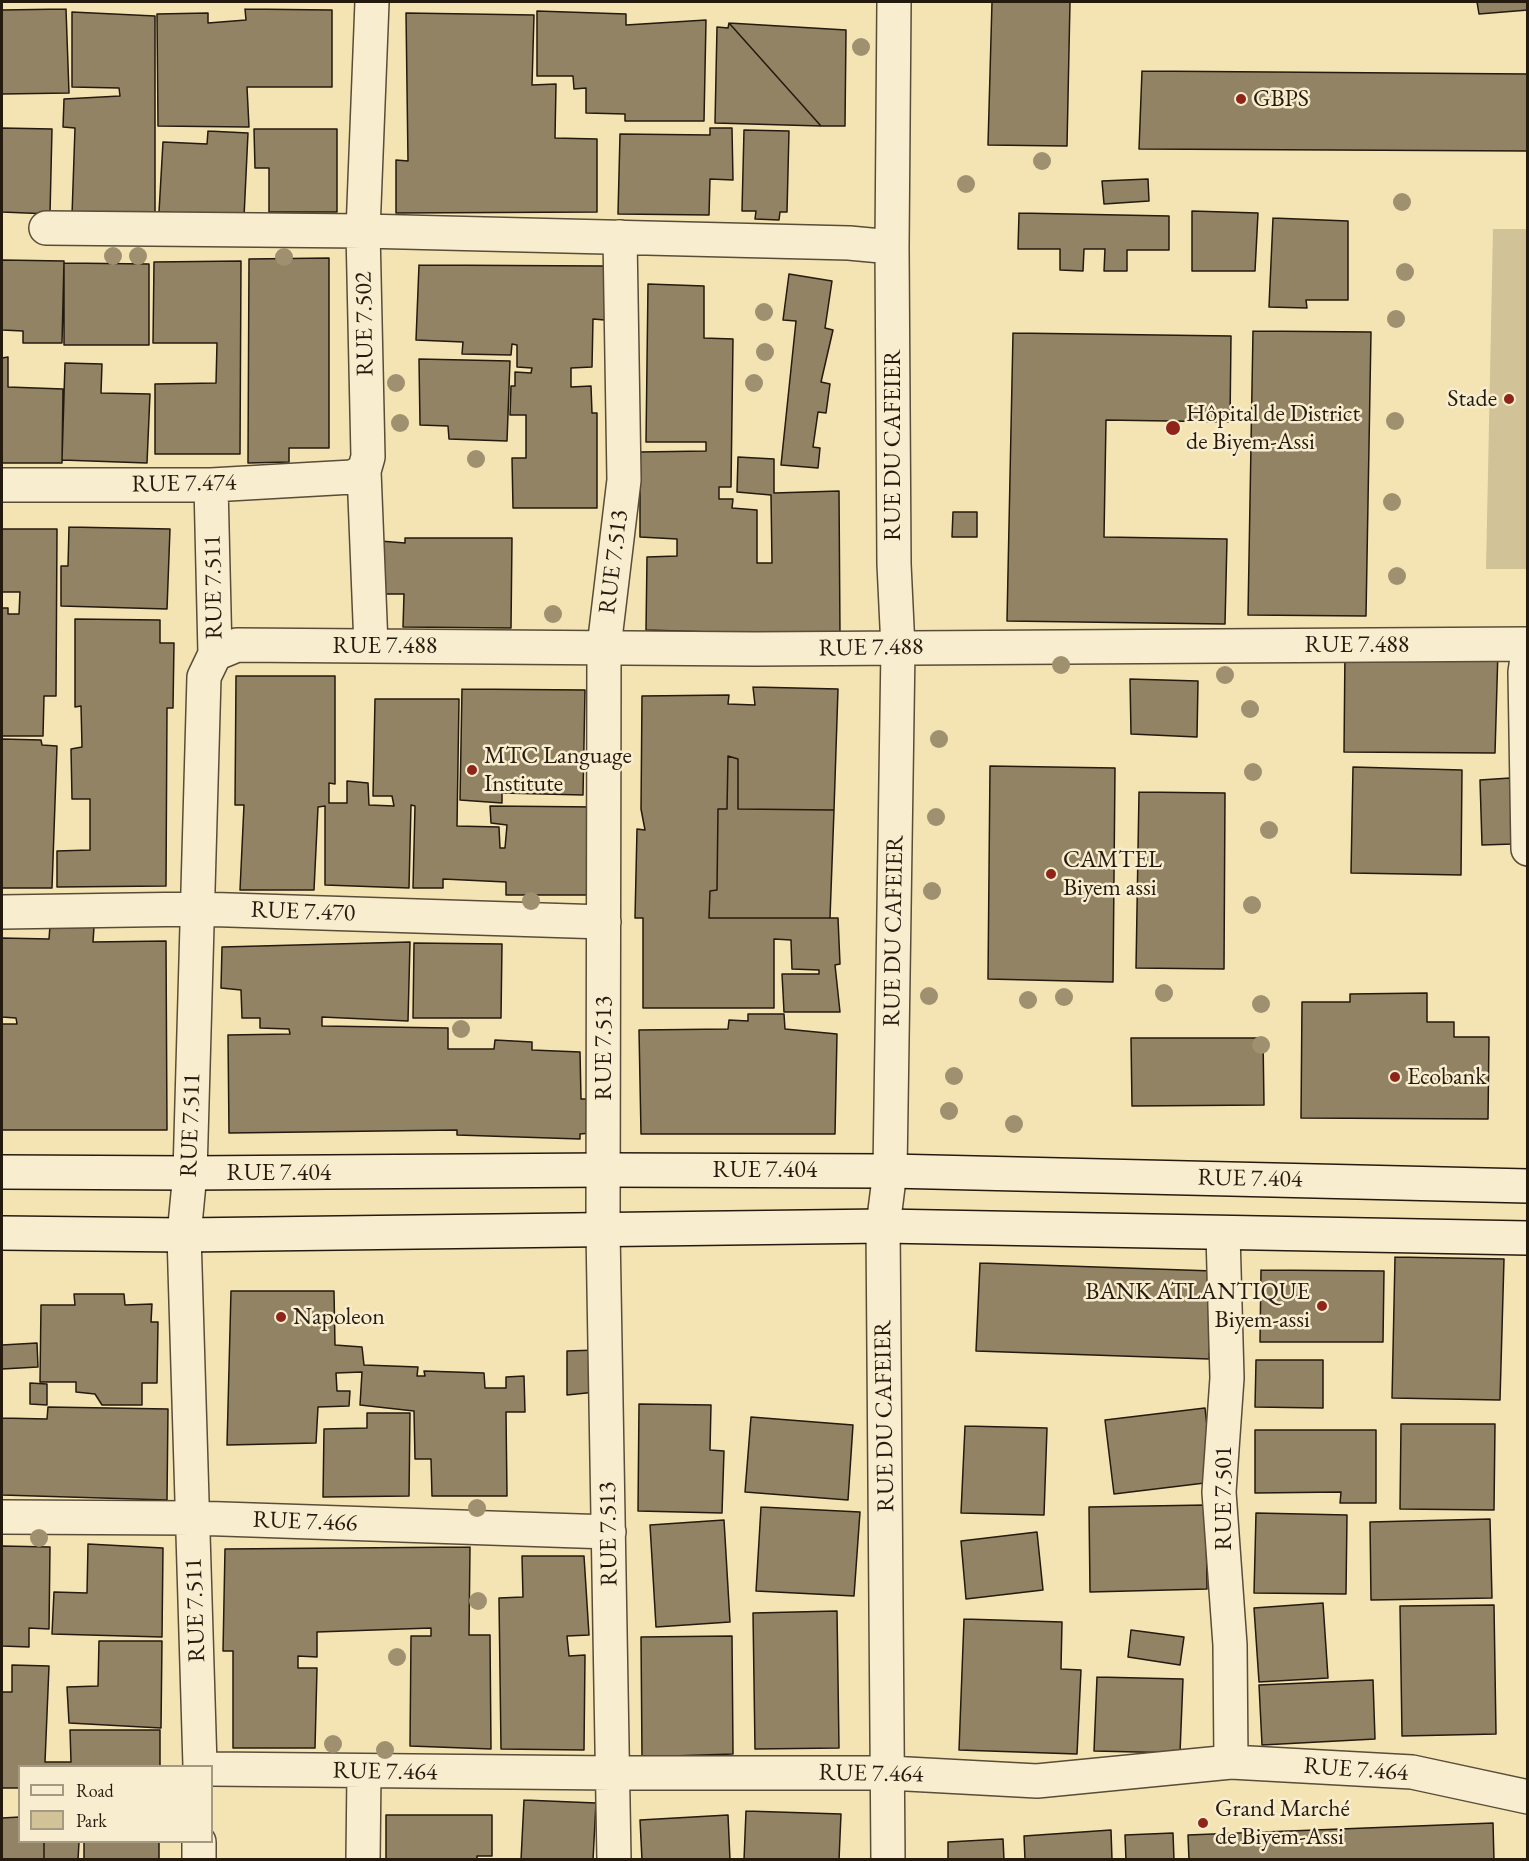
<!DOCTYPE html>
<meta charset="utf-8">
<style>
body{margin:0}
#map{position:relative;width:1529px;height:1861px;overflow:hidden;background:#f4e4b4;font-family:"EB Garamond",serif}
canvas{display:block}
.frame{position:absolute;inset:0;border:3px solid #251a0e;pointer-events:none}
.legend{position:absolute;left:18px;top:1765px;width:195px;height:78px;box-sizing:border-box;background:#f8edce;border:2px solid #a49981;margin:0;padding:8px 10px;list-style:none;font-size:18px;color:#251a0e}
.legend li{display:flex;align-items:center;gap:12px;height:30px}
.legend b{width:30px;border:2px solid #a49981}
</style>
<div id="map">
<canvas width="1529" height="1861"></canvas>
<div class="frame"></div>
<ul class="legend">
<li><b style="height:8px;background:#f8edce"></b>Road</li>
<li><b style="height:16px;background:#d1c298"></b>Park</li>
</ul>
</div>
<script>
const c = document.querySelector('canvas').getContext('2d');
c.lineJoin = 'round';
function fill(path, color) {
  c.fillStyle = color;
  c.fill(path, 'evenodd');
}
function shape(rows) {
  const path = new Path2D();
  for (const r of rows) {
    path.moveTo(r[0], r[1]);
    for (let i = 2; i < r.length; i += 2) path.lineTo(r[i], r[i + 1]);
  }
  return path;
}
function trace(path, color, width, dash) {
  c.strokeStyle = color;
  c.lineWidth = width;
  c.lineCap = dash ? 'butt' : 'round';
  c.setLineDash(dash || []);
  c.stroke(path);
}
function label(font, color, halo, rows, align = 'center') {
  c.font = font + ' "EB Garamond",serif';
  c.lineWidth = 5;
  c.setLineDash([]);
  c.textBaseline = 'middle';
  c.strokeStyle = halo;
  c.fillStyle = color;
  for (const [text, x, y, turn = 0] of rows) {
    c.save();
    c.translate(x, y);
    c.rotate((+turn || 0) * Math.PI / 180);
    c.textAlign = isNaN(turn) ? turn : align;
    if (halo) c.strokeText(text, 0, 0);
    c.fillText(text, 0, 0);
    c.restore();
  }
}
const green = shape([
 [1493,229,1527,229,1527,569,1486,569]
]);
const building = shape([
 [992,2,1070,2,1067,146,988,145,992,2],
 [1477,2,1528,2,1528,10,1479,14,1477,2],
 [66,9,69,93,2,94,2,10,66,9],
 [245,9,332,10,332,87,247,87,249,127,158,126,157,14,208,13,208,23,246,20,245,9],
 [537,11,626,14,626,25,706,20,704,121,625,121,625,114,586,113,586,88,574,89,573,76,537,76,537,11],
 [72,12,155,16,155,214,72,215,75,128,63,127,64,99,120,96,119,88,72,87,72,12],
 [406,13,534,15,532,85,556,84,555,138,597,139,597,212,396,213,396,160,408,161,406,13],
 [729,23,846,30,845,126,821,126,729,23],
 [729,23,821,126,715,123,717,27,728,28,729,23],
 [1142,71,1528,74,1528,151,1139,149,1142,71],
 [2,128,52,129,50,214,2,212,2,128],
 [710,128,732,128,733,180,710,179,709,215,618,214,620,134,710,135,710,128],
 [254,129,337,129,337,212,269,212,269,168,255,168,254,129],
 [744,130,789,131,787,212,780,212,779,220,755,219,756,211,742,211,744,130],
 [208,131,248,133,244,217,159,212,163,142,207,144,208,131],
 [1148,179,1149,201,1104,204,1102,181,1148,179],
 [1192,211,1258,213,1255,271,1192,271,1192,211],
 [1019,213,1169,216,1169,250,1127,250,1127,271,1104,271,1105,249,1084,249,1083,271,1060,270,1060,249,1018,249,1019,213],
 [1273,218,1348,221,1348,300,1306,300,1307,308,1269,307,1273,218],
 [329,258,329,448,289,448,289,462,248,463,249,259,329,258],
 [2,260,64,261,62,343,23,343,23,331,2,330,2,260],
 [241,261,240,454,155,454,155,384,216,383,217,343,153,343,154,262,241,261],
 [64,263,149,264,149,345,64,345,64,263],
 [419,265,604,266,605,320,593,319,592,367,571,368,571,387,591,386,592,413,597,413,597,508,513,508,512,458,526,458,526,415,510,415,511,386,515,386,515,372,531,373,532,368,517,367,517,345,512,344,511,355,462,354,463,342,416,340,419,265],
 [789,274,832,281,825,328,833,330,821,382,830,384,826,413,818,412,813,447,820,448,818,468,781,465,796,321,783,320,789,274],
 [648,284,704,286,704,338,733,339,731,487,719,487,719,499,733,499,732,508,757,510,757,563,772,563,771,495,737,492,738,457,774,459,774,493,839,491,840,636,646,630,647,557,677,556,677,539,640,537,640,452,706,451,706,442,646,442,648,284],
 [1253,331,1371,332,1366,616,1248,615,1253,331],
 [1013,333,1231,336,1230,422,1106,420,1104,537,1227,539,1225,624,1007,621,1013,333],
 [8,357,8,387,63,389,62,463,2,463,2,358,8,357],
 [419,359,510,361,507,441,449,439,448,426,420,425,419,359],
 [65,363,102,364,101,393,150,394,147,463,62,460,65,363],
 [953,512,977,512,977,537,952,537,953,512],
 [69,527,170,529,167,609,61,606,61,566,68,566,69,527],
 [2,529,57,529,56,696,44,696,43,736,2,736,2,608,8,608,8,614,19,614,20,592,2,592,2,529],
 [405,538,512,538,511,628,403,627,404,594,379,594,380,541,405,543,405,538],
 [75,619,160,620,160,643,174,643,173,708,167,708,166,886,57,887,57,851,90,850,90,799,72,799,71,749,82,747,81,706,75,707,75,619],
 [1345,649,1498,650,1495,753,1344,752,1345,649],
 [236,676,335,676,335,784,329,783,329,803,347,803,347,781,368,783,369,805,394,806,392,796,373,796,375,699,459,699,457,826,499,827,500,848,505,848,507,825,491,823,490,806,597,807,596,895,506,895,506,882,443,879,443,888,413,888,415,806,411,805,409,888,325,885,325,806,318,807,314,890,240,890,244,805,235,805,236,676],
 [1130,679,1198,681,1197,737,1131,734,1130,679],
 [753,687,838,689,834,810,738,809,738,759,728,756,727,809,718,809,717,890,710,891,709,918,838,918,840,964,835,965,840,1012,784,1012,782,974,819,974,819,970,792,969,791,940,774,939,774,1008,643,1008,643,918,635,918,637,829,645,830,641,809,642,696,729,695,728,704,755,705,753,687],
 [462,689,585,690,583,795,502,793,502,803,460,800,462,689],
 [2,739,41,740,42,745,57,746,52,888,2,888,2,739],
 [728,756,738,759,738,809,834,810,830,918,709,918,710,891,717,890,718,809,727,809,728,756],
 [990,766,1115,768,1113,982,988,979,990,766],
 [1353,767,1462,770,1461,875,1351,873,1353,767],
 [1510,778,1513,844,1482,845,1480,780,1510,778],
 [1139,792,1225,793,1224,969,1136,968,1139,792],
 [50,926,94,927,93,942,166,941,167,1130,2,1130,2,1024,17,1024,16,1018,2,1017,2,938,49,939,50,926],
 [410,942,408,1021,322,1017,322,1026,448,1028,448,1049,494,1049,495,1040,532,1042,532,1050,580,1052,581,1099,594,1099,591,1133,580,1134,580,1139,457,1135,457,1130,229,1133,228,1035,290,1034,289,1029,260,1028,260,1018,242,1018,241,990,221,988,222,947,410,942],
 [414,943,502,944,501,1018,413,1018,414,943],
 [1427,993,1427,1022,1454,1022,1454,1037,1489,1037,1488,1119,1301,1118,1302,1002,1350,1002,1350,994,1427,993],
 [748,1014,784,1014,785,1029,837,1034,835,1134,641,1134,639,1030,728,1029,729,1020,748,1021,748,1014],
 [1131,1038,1263,1038,1264,1105,1132,1106,1131,1038],
 [1395,1257,1504,1259,1500,1400,1392,1398,1395,1257],
 [980,1263,1213,1271,1209,1359,976,1351,980,1263],
 [1261,1270,1384,1271,1383,1342,1260,1342,1261,1270],
 [231,1291,334,1291,335,1345,362,1347,364,1365,418,1367,417,1376,425,1376,424,1371,484,1373,485,1388,506,1388,506,1377,524,1376,525,1412,506,1412,507,1496,432,1496,431,1459,415,1459,414,1411,360,1405,362,1372,336,1373,337,1391,350,1391,349,1406,318,1407,316,1443,227,1445,231,1291],
 [74,1294,124,1294,125,1305,152,1304,151,1322,158,1322,157,1383,142,1383,142,1405,102,1405,95,1394,76,1392,76,1382,40,1382,41,1305,75,1305,74,1294],
 [37,1343,38,1367,2,1369,2,1345,37,1343],
 [597,1350,596,1392,567,1395,567,1351,597,1350],
 [1256,1360,1323,1360,1323,1408,1255,1407,1256,1360],
 [30,1383,47,1384,47,1405,30,1404,30,1383],
 [639,1404,711,1405,710,1450,724,1451,722,1513,638,1511,639,1404],
 [2,1407,2,1418,47,1419,48,1407,168,1409,167,1500,2,1495,2,1407],
 [1205,1408,1213,1482,1114,1494,1105,1420,1205,1408],
 [367,1413,410,1413,409,1496,323,1497,324,1429,367,1428,367,1413],
 [751,1417,853,1425,848,1500,745,1492,751,1417],
 [1401,1424,1495,1424,1494,1510,1400,1509,1401,1424],
 [965,1426,1047,1428,1044,1515,961,1513,965,1426],
 [1255,1430,1376,1430,1376,1503,1340,1503,1341,1492,1255,1493,1255,1430],
 [1206,1505,1207,1589,1090,1592,1089,1507,1206,1505],
 [761,1507,860,1512,854,1596,756,1591,761,1507],
 [1256,1513,1347,1515,1346,1594,1254,1593,1256,1513],
 [1490,1519,1492,1598,1371,1600,1370,1522,1490,1519],
 [724,1520,730,1622,656,1627,650,1525,724,1520],
 [1037,1532,1043,1590,966,1599,961,1541,1037,1532],
 [88,1544,163,1548,162,1637,52,1634,54,1592,87,1593,88,1544],
 [2,1546,50,1547,49,1629,29,1628,29,1647,2,1646,2,1546],
 [470,1547,469,1635,490,1635,491,1749,410,1746,411,1636,431,1636,431,1628,317,1632,317,1657,298,1656,298,1668,317,1668,315,1748,233,1748,233,1651,223,1651,225,1549,470,1547],
 [522,1556,584,1556,589,1635,567,1636,569,1656,585,1655,584,1750,501,1749,499,1598,523,1597,522,1556],
 [1323,1603,1328,1678,1259,1682,1254,1608,1323,1603],
 [1494,1605,1496,1734,1402,1736,1400,1606,1494,1605],
 [837,1611,839,1748,755,1749,753,1613,837,1611],
 [964,1619,1062,1622,1061,1669,1081,1670,1077,1754,959,1750,964,1619],
 [1131,1630,1184,1637,1180,1665,1128,1657,1131,1630],
 [732,1636,733,1754,642,1757,641,1637,732,1636],
 [99,1641,162,1641,161,1728,69,1723,67,1687,98,1686,99,1641],
 [12,1665,49,1666,45,1762,71,1762,70,1730,160,1730,160,1766,20,1766,20,1788,2,1788,2,1692,12,1692,12,1665],
 [1097,1677,1183,1679,1180,1753,1094,1751,1097,1677],
 [1373,1680,1375,1739,1262,1745,1259,1685,1373,1680],
 [524,1800,596,1803,593,1860,521,1860,524,1800],
 [746,1811,841,1814,839,1860,744,1860,746,1811],
 [386,1815,492,1815,492,1856,477,1856,477,1860,386,1860,386,1815],
 [728,1815,730,1860,642,1860,640,1820,728,1815],
 [20,1817,20,1842,44,1842,44,1860,2,1860,2,1818,20,1817],
 [1493,1823,1494,1860,1189,1860,1188,1835,1493,1823],
 [1111,1830,1112,1860,1025,1860,1024,1836,1111,1830],
 [1173,1833,1174,1860,1126,1860,1125,1835,1173,1833],
 [1003,1839,1004,1860,948,1860,948,1842,1003,1839],
 [44,1842,79,1842,78,1860,44,1860,44,1842],
 [84,1842,159,1842,159,1860,84,1860,84,1842]
]);
const street = shape([
 [46,228,363,231,849,243,892,247],
 [2,485,211,485,352,477,364,471],
 [371,646,364,471,368,457,363,231,372,2],
 [1528,651,1525,672,1528,849],
 [215,654,237,645,755,649,1528,644],
 [2,912,198,909,604,922],
 [1223,1234,1227,1378,1219,1492,1230,1645,1231,1762],
 [2,1517,193,1518,609,1532],
 [200,1766,184,1235,190,1173,204,677,215,654,211,485],
 [212,1769,613,1773,889,1773,1037,1781,1231,1762,1412,1772,1528,1797],
 [199,1860,199,1842],
 [363,1860,364,1772],
 [614,1860,603,1231,604,647,624,480,620,237],
 [888,1860,883,1226,890,1171,898,648,894,564,892,247,894,2]
]);
const secondary = shape([
 [2,1172,190,1173,604,1170,890,1171,1528,1186],
 [2,1233,184,1235,883,1226,1528,1238]
]);
const trees = [
 [861,47],
 [1042,161],
 [966,184],
 [1402,202],
 [113,256],
 [138,256],
 [284,257],
 [1405,272],
 [764,312],
 [1396,319],
 [765,352],
 [396,383],
 [754,383],
 [1395,421],
 [400,423],
 [476,459],
 [1392,502],
 [1397,576],
 [553,614],
 [1061,665],
 [1225,675],
 [1250,709],
 [939,739],
 [1253,772],
 [936,817],
 [1269,830],
 [932,891],
 [531,901],
 [1252,905],
 [1164,993],
 [929,996],
 [1064,997],
 [1028,1000],
 [1261,1004],
 [461,1029],
 [1261,1045],
 [954,1076],
 [949,1111],
 [1014,1124],
 [477,1508],
 [39,1538],
 [478,1601],
 [397,1657],
 [333,1744],
 [385,1750]
];
const markers = [
 [1241,99,6,"#8f2418"],
 [1509,399,6,"#8f2418"],
 [1173,428,8,"#8f2418"],
 [472,770,6,"#8f2418"],
 [1051,874,6,"#8f2418"],
 [1395,1077,6,"#8f2418"],
 [1322,1306,6,"#8f2418"],
 [281,1317,6,"#8f2418"],
 [1203,1823,6,"#8f2418"]
];
const poiNames = [
 ["GBPS",1253,99],
 ["Stade",1497,399,"right"],
 ["Hôpital de District",1186,414],
 ["de Biyem-Assi",1186,442],
 ["MTC Language",484,756],
 ["Institute",484,784],
 ["CAMTEL",1063,860],
 ["Biyem assi",1063,888],
 ["Ecobank",1407,1077],
 ["BANK ATLANTIQUE",1310,1292,"right"],
 ["Biyem-assi",1310,1320,"right"],
 ["Napoleon",293,1317],
 ["Grand Marché",1215,1809],
 ["de Biyem-Assi",1215,1837]
];
const streetNames = [
 ["RUE 7.502",365,324,-91],
 ["RUE DU CAFEIER",893,445,-90],
 ["RUE 7.474",184,484,-1],
 ["RUE 7.513",614,562,-83],
 ["RUE 7.511",214,587,-91],
 ["RUE 7.488",1357,645],
 ["RUE 7.488",385,646],
 ["RUE 7.488",871,648,-1],
 ["RUE 7.470",303,912,2],
 ["RUE DU CAFEIER",894,931,-89],
 ["RUE 7.513",604,1048,-90],
 ["RUE 7.511",191,1125,-88],
 ["RUE 7.404",765,1170],
 ["RUE 7.404",279,1173],
 ["RUE 7.404",1250,1179,1],
 ["RUE DU CAFEIER",885,1416,-91],
 ["RUE 7.501",1224,1498,-90],
 ["RUE 7.466",305,1522,2],
 ["RUE 7.513",609,1534,-91],
 ["RUE 7.511",196,1610,-92],
 ["RUE 7.464",1356,1770,4],
 ["RUE 7.464",385,1772,1],
 ["RUE 7.464",871,1774,1]
];
fill(green, '#d1c298');
fill(building, '#918364');
trace(building, '#251a0e', 1.5);
trace(street, '#594c38', 36);
trace(secondary, '#251a0e', 36);
trace(street, '#f8edce', 33);
trace(secondary, '#f8edce', 33);
c.fillStyle = '#9f906f';
for (const [x, y] of trees) {
  c.beginPath();
  c.arc(x, y, 9, 0, 2 * Math.PI);
  c.fill();
}
for (const [x, y, r, color] of markers) {
  const dot = new Path2D();
  dot.arc(x, y, r, 0, 2 * Math.PI);
  c.fillStyle = color;
  c.fill(dot);
  trace(dot, '#f8edce', 2);
}
label('24px', '#251a0e', '#f8edce', poiNames, 'left');
label('24px', '#251a0e', '#f8edce', streetNames);
</script>
